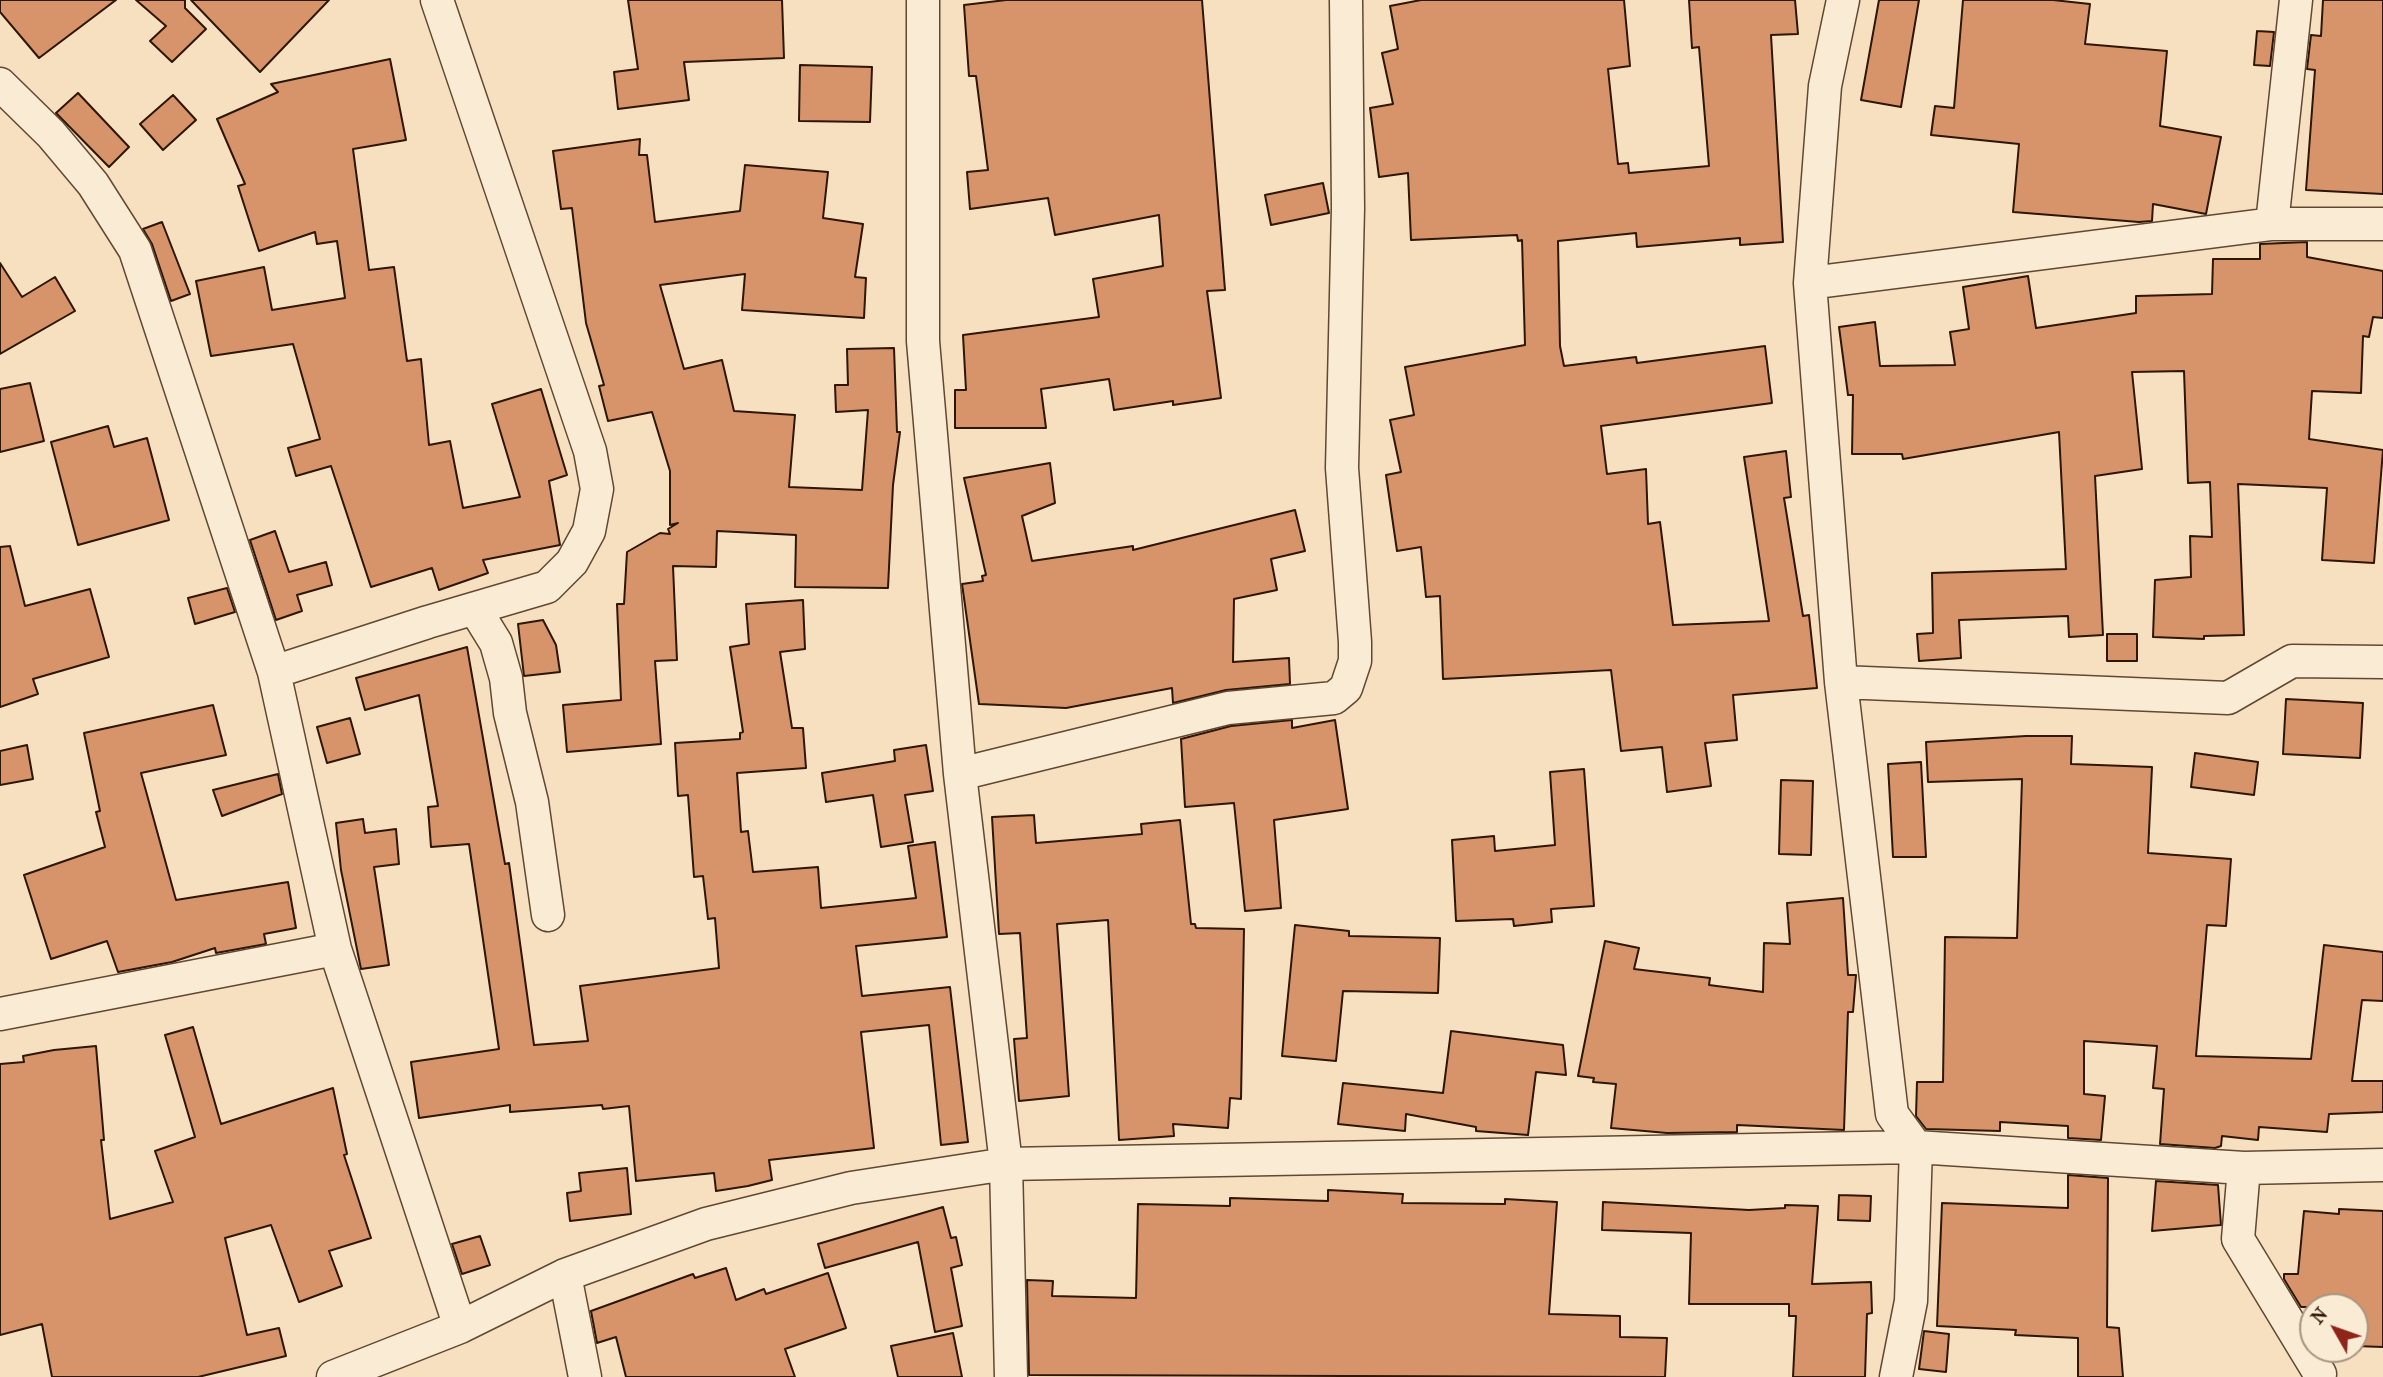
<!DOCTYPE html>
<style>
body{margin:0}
#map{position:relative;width:2383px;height:1377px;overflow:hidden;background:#f7e0bf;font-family:"IM FELL French Canon",serif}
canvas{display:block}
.north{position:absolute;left:2299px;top:1293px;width:70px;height:70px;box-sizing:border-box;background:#faebd5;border:2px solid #a89681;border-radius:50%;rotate:310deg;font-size:19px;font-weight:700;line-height:28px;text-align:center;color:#2d1603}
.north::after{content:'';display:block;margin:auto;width:24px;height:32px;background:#8f2418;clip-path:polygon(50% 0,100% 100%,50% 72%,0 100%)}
</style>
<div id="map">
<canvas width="2383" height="1377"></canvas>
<div class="north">N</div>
</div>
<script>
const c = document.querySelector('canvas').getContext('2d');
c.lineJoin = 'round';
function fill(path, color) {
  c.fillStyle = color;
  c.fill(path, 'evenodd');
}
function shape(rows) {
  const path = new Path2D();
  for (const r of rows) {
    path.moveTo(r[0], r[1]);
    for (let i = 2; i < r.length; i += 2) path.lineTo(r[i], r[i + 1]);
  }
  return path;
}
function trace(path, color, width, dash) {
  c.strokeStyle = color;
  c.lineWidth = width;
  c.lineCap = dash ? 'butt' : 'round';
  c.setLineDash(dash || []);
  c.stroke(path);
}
const building = shape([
 [0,0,116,0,39,58,0,12,0,0],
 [136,0,185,0,185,8,206,29,172,62,150,41,166,26,136,0],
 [191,0,329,0,260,72,191,0],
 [628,0,782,0,784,58,684,62,689,100,618,109,614,72,638,69,628,0],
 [1006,0,1202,0,1225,290,1207,291,1221,398,1173,405,1173,401,1114,410,1109,379,1041,389,1046,428,955,428,955,390,966,390,963,335,1099,317,1093,279,1163,266,1159,215,1055,235,1048,198,970,209,967,172,988,170,976,76,969,76,964,5,1006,0],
 [1421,0,1624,0,1630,66,1608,69,1618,164,1628,163,1629,173,1709,166,1699,47,1692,48,1689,0,1795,0,1798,34,1771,35,1783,242,1740,245,1740,238,1637,247,1636,233,1558,241,1560,346,1564,366,1636,357,1637,363,1765,346,1772,403,1601,426,1607,474,1646,469,1648,524,1660,522,1673,625,1769,621,1744,457,1786,451,1791,497,1784,498,1803,616,1809,615,1817,688,1733,695,1737,740,1705,743,1711,786,1667,792,1662,747,1621,751,1611,670,1443,679,1440,596,1426,597,1421,547,1397,551,1386,475,1401,472,1390,420,1414,415,1405,367,1525,345,1522,240,1518,241,1517,235,1411,240,1408,173,1379,177,1370,108,1393,104,1382,53,1398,49,1390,6,1421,0],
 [1879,0,1919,0,1901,107,1861,100,1879,0],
 [1963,0,2053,0,2090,4,2085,44,2167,51,2160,126,2221,137,2206,214,2153,204,2152,221,2139,222,2013,212,2019,144,1931,135,1935,106,1954,108,1963,0],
 [2323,0,2383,0,2383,194,2306,190,2315,70,2307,69,2311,35,2321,36,2323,0],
 [2257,31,2274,32,2270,66,2254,65,2257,31],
 [390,59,406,140,353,149,369,270,394,267,407,361,421,359,429,445,450,441,463,508,520,497,492,404,541,389,567,475,549,481,560,545,483,560,488,573,439,590,432,568,371,587,331,466,296,476,288,448,320,439,293,344,211,356,196,281,264,267,272,310,345,298,337,241,317,244,315,232,259,251,238,186,245,184,217,119,278,92,271,84,390,59],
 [800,65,872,67,870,122,799,121,800,65],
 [78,93,129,147,109,167,56,113,78,93],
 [173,95,196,120,163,150,140,124,173,95],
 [640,139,639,155,647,155,655,222,740,211,745,165,828,172,823,218,863,224,855,277,866,278,864,318,742,310,745,274,660,285,684,369,722,360,734,411,795,415,789,487,862,490,868,410,836,412,835,385,848,385,847,349,894,348,897,432,900,432,893,485,888,588,795,587,796,535,717,531,716,567,673,566,677,660,655,661,661,744,567,752,563,705,621,700,617,604,624,604,627,552,660,533,670,534,668,529,678,523,670,525,670,471,652,412,608,421,599,386,604,385,586,323,572,208,561,209,553,151,640,139],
 [1323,183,1329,213,1271,225,1265,195,1323,183],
 [162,222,190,294,171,301,152,244,143,229,162,222],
 [2307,242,2307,257,2383,271,2383,318,2373,317,2369,337,2363,336,2361,393,2312,391,2309,439,2383,450,2374,563,2322,560,2327,488,2238,484,2244,635,2204,636,2204,639,2153,637,2155,580,2191,577,2190,536,2212,537,2210,482,2188,483,2184,371,2132,372,2142,469,2095,476,2103,635,2069,637,2068,616,1959,620,1961,658,1919,661,1917,634,1933,633,1932,573,2066,569,2059,432,1903,459,1902,454,1852,454,1853,395,1848,395,1839,327,1875,322,1880,366,1955,365,1950,332,1969,329,1963,287,2028,276,2036,328,2136,313,2136,296,2212,294,2213,259,2260,259,2260,244,2307,242],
 [0,263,22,297,55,277,75,311,0,354,0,263],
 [30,383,44,441,0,452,0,389,30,383],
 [108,426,114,447,147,438,169,520,78,545,51,442,108,426],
 [1050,463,1055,503,1022,516,1032,561,1133,546,1133,550,1295,510,1305,551,1271,559,1277,590,1234,599,1233,662,1289,658,1290,684,1226,690,1173,703,1172,688,1066,708,979,704,962,584,983,581,982,576,986,575,964,478,1050,463],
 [275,531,289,572,326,562,332,585,297,595,302,611,276,620,250,540,275,531],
 [10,546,25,606,90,589,109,657,33,679,38,694,0,707,0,547,10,546],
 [227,588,235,612,195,624,188,598,227,588],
 [803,600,805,649,780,652,792,728,803,728,806,768,737,773,741,832,748,831,753,872,818,867,821,908,916,898,908,846,935,842,947,937,856,946,862,996,950,987,968,1142,941,1145,929,1025,861,1032,874,1148,769,1160,772,1180,748,1186,716,1191,714,1173,636,1181,629,1106,603,1109,602,1105,510,1112,510,1105,419,1118,411,1062,499,1049,469,844,431,847,428,807,438,806,419,695,365,710,356,678,467,647,505,864,509,863,534,1045,588,1041,580,986,719,968,715,918,708,919,703,876,694,877,688,795,678,796,675,743,740,739,740,733,743,732,730,647,749,644,746,604,803,600],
 [543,620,556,645,560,672,524,676,518,624,543,620],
 [2107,634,2137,634,2137,661,2107,661,2107,634],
 [2286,699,2363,703,2360,758,2283,754,2286,699],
 [213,705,226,755,141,773,176,900,288,882,296,928,264,934,266,944,216,953,215,948,172,962,118,972,107,941,51,959,24,875,105,847,96,812,100,811,84,733,213,705],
 [350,718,360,754,327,763,317,727,350,718],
 [1292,720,1292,728,1335,720,1348,809,1274,820,1281,908,1245,911,1234,803,1185,807,1181,739,1231,726,1292,720],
 [2026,736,2072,736,2071,764,2152,767,2148,853,2231,859,2226,926,2207,925,2196,1056,2311,1059,2324,945,2383,952,2383,1001,2362,1000,2352,1081,2383,1081,2383,1112,2329,1114,2327,1132,2259,1127,2258,1140,2222,1136,2221,1146,2215,1148,2160,1144,2164,1089,2153,1088,2157,1046,2084,1041,2084,1094,2105,1096,2101,1140,2068,1138,2068,1126,2000,1122,2000,1131,1926,1129,1916,1116,1917,1082,1943,1082,1945,937,2017,938,2022,779,1928,782,1926,742,2026,736],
 [27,745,33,779,0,785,0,751,27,745],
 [926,745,933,791,905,795,913,842,881,847,873,795,826,802,822,773,895,761,894,750,926,745],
 [2195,753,2258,762,2254,795,2191,787,2195,753],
 [1921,762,1926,857,1893,857,1888,764,1921,762],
 [1584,769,1594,906,1551,909,1552,922,1514,926,1513,919,1456,921,1452,840,1494,836,1495,851,1555,845,1550,772,1584,769],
 [278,774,282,794,222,816,213,790,278,774],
 [1781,780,1813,781,1811,855,1779,854,1781,780],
 [1034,815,1036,843,1142,834,1141,824,1180,820,1191,924,1195,924,1196,928,1244,929,1241,1099,1230,1098,1228,1128,1173,1124,1174,1136,1119,1140,1108,920,1057,924,1069,1096,1019,1101,1014,1039,1027,1038,1020,933,999,934,992,817,1034,815],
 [363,819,365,833,396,829,399,864,374,867,389,965,361,969,341,870,336,823,363,819],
 [1843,898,1848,975,1856,975,1853,1012,1848,1012,1844,1130,1737,1125,1737,1132,1667,1133,1611,1128,1616,1084,1593,1082,1594,1078,1578,1076,1605,941,1639,948,1634,969,1710,978,1709,985,1763,992,1764,943,1790,944,1787,903,1843,898],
 [1295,925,1349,931,1349,936,1440,938,1438,993,1343,991,1336,1061,1282,1056,1295,925],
 [193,1027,221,1124,333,1088,347,1154,344,1155,371,1238,329,1251,342,1286,299,1302,271,1225,225,1238,247,1335,279,1328,286,1356,198,1377,52,1377,42,1324,0,1335,0,1064,24,1062,23,1056,54,1050,96,1046,104,1140,101,1140,110,1219,173,1202,155,1151,195,1137,165,1035,193,1027],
 [1451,1031,1563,1045,1566,1075,1536,1072,1528,1135,1476,1131,1476,1127,1406,1114,1405,1131,1338,1124,1343,1083,1443,1093,1451,1031],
 [627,1168,631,1214,570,1221,567,1193,581,1191,579,1173,627,1168],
 [2068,1175,2108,1178,2107,1327,2119,1328,2123,1377,2078,1377,2078,1338,2015,1335,2016,1330,1937,1326,1942,1203,2068,1208,2068,1175],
 [2156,1181,2218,1185,2221,1225,2152,1231,2156,1181],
 [1328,1190,1403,1194,1402,1203,1505,1204,1505,1199,1557,1202,1549,1314,1620,1316,1620,1337,1667,1338,1665,1377,1029,1375,1027,1280,1053,1281,1052,1296,1136,1298,1138,1204,1230,1206,1230,1198,1328,1201,1328,1190],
 [1839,1195,1871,1196,1870,1221,1838,1220,1839,1195],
 [1603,1202,1749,1210,1785,1208,1785,1205,1818,1206,1812,1284,1871,1282,1872,1313,1867,1314,1865,1377,1793,1377,1796,1316,1789,1316,1789,1304,1689,1304,1691,1233,1602,1230,1603,1202],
 [943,1207,951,1238,956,1237,962,1265,951,1268,962,1326,935,1332,918,1242,825,1268,818,1244,943,1207],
 [2339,1209,2383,1211,2383,1347,2355,1346,2355,1307,2301,1307,2284,1279,2284,1274,2298,1274,2304,1211,2339,1214,2339,1209],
 [480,1236,490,1265,462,1274,452,1244,480,1236],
 [726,1268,736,1300,764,1289,766,1294,828,1273,846,1328,785,1349,795,1377,626,1377,616,1337,597,1343,591,1311,693,1274,695,1278,726,1268],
 [1924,1331,1949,1334,1946,1372,1919,1369,1924,1331],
 [953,1333,962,1377,898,1377,891,1346,953,1333]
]);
const street = shape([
 [923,0,923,341,960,774,1006,1164,1011,1377],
 [1843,0,1825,86,1810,283,1841,682,1892,1114,1916,1147,1911,1301,1896,1377],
 [0,84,51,134,93,184,135,250,274,672,335,949,460,1327],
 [2272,224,2296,0],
 [1810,283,2272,224,2383,224],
 [475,609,496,643,506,678,510,713,532,802,548,915],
 [274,672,428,622,547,587,572,562,589,531,597,489,590,451,437,0],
 [1841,682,2228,698,2292,661,2383,662],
 [960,774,1228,708,1334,698,1346,688,1355,661,1355,642,1342,468,1348,208,1346,0],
 [0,1014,335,949],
 [2244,1168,2238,1239,2320,1374],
 [565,1275,585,1377],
 [333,1377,460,1327,565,1275,706,1224,851,1188,1006,1164,1916,1147,2244,1168,2383,1165]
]);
fill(building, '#d7936a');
trace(building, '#2d1603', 2);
trace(street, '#604832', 35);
trace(street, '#faebd5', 32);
</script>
